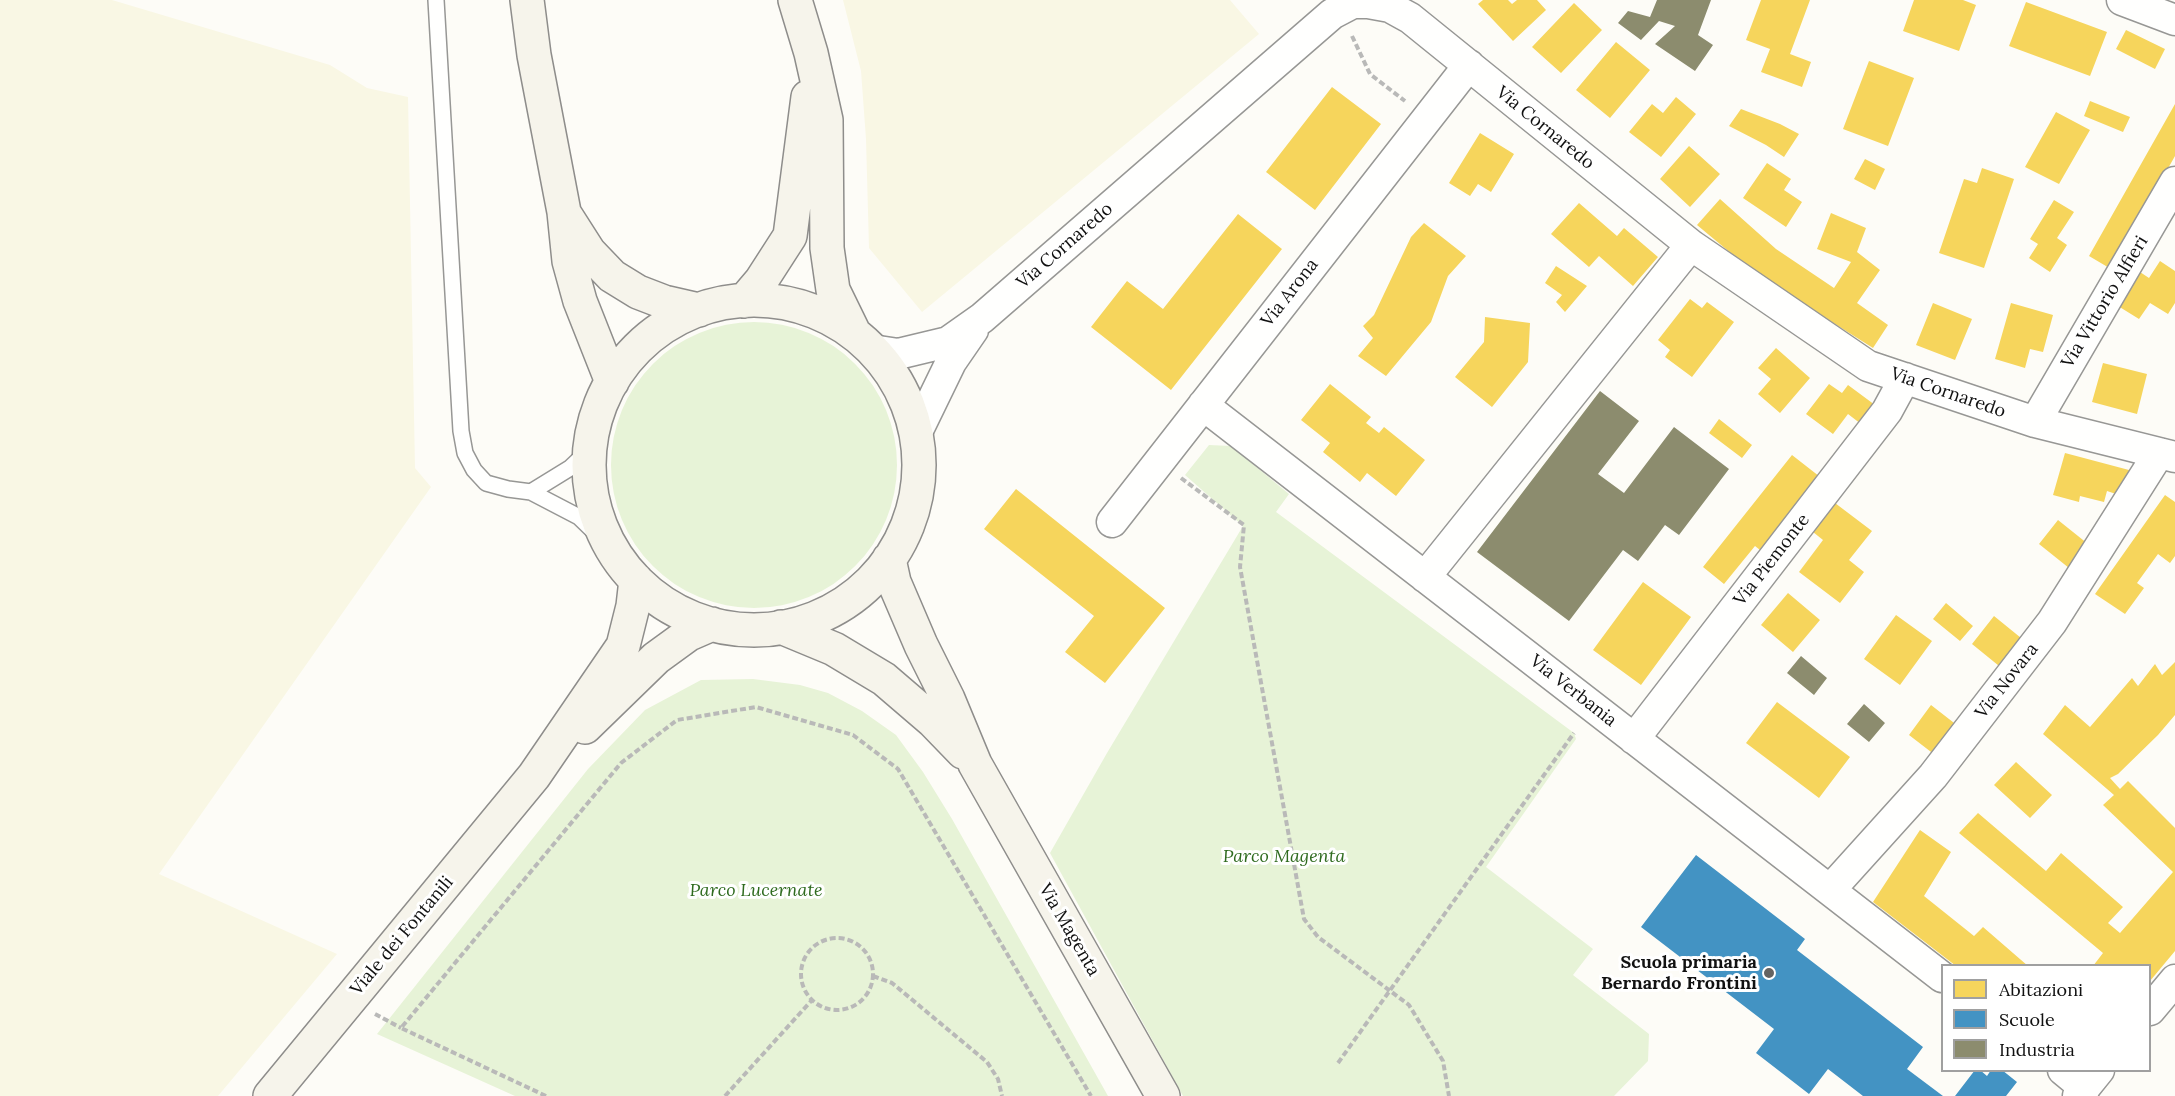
<!DOCTYPE html>
<style>
body{margin:0}
#map{position:relative;width:2175px;height:1096px;overflow:hidden;background:#fdfcf7;font-family:Lora,serif}
canvas{display:block}
.legend{position:absolute;left:1941px;top:964px;width:210px;height:108px;box-sizing:border-box;background:#fff;border:2px solid #a0a0a0;margin:0;padding:8px 10px;list-style:none;font-size:18px;color:#111}
.legend li{display:flex;align-items:center;gap:12px;height:30px}
.legend b{width:30px;border:2px solid #a0a0a0}
</style>
<div id="map">
<canvas width="2175" height="1096"></canvas>
<ul class="legend">
<li><b style="height:16px;background:#f6d55c"></b>Abitazioni</li>
<li><b style="height:16px;background:#4393c3"></b>Scuole</li>
<li><b style="height:16px;background:#8c8c6e"></b>Industria</li>
</ul>
</div>
<script>
const c = document.querySelector('canvas').getContext('2d');
c.lineJoin = 'round';
function fill(path, color) {
  c.fillStyle = color;
  c.fill(path, 'evenodd');
}
function shape(rows) {
  const path = new Path2D();
  for (const r of rows) {
    if (r.length === 3) {
      path.moveTo(r[0] + r[2], r[1]);
      path.arc(r[0], r[1], r[2], 0, 2 * Math.PI);
      continue;
    }
    path.moveTo(r[0], r[1]);
    for (let i = 2; i < r.length; i += 2) path.lineTo(r[i], r[i + 1]);
  }
  return path;
}
function trace(path, color, width, dash) {
  c.strokeStyle = color;
  c.lineWidth = width;
  c.lineCap = dash ? 'butt' : 'round';
  c.setLineDash(dash || []);
  c.stroke(path);
}
function label(font, color, halo, rows, align = 'center') {
  c.font = font + ' Lora,serif';
  c.lineWidth = 6;
  c.setLineDash([]);
  c.textBaseline = 'middle';
  c.strokeStyle = halo;
  c.fillStyle = color;
  for (const [text, x, y, turn = 0] of rows) {
    c.save();
    c.translate(x, y);
    c.rotate((+turn || 0) * Math.PI / 180);
    c.textAlign = isNaN(turn) ? turn : align;
    if (halo) c.strokeText(text, 0, 0);
    c.fillText(text, 0, 0);
    c.restore();
  }
}
const farmland = shape([
 [0,0,112,0,330,65,367,88,408,97,415,468,431,487,159,874,337,954,218,1096,0,1096],
 [843,0,1230,0,1259,34,922,312,869,248,866,139,861,71]
]);
const green = shape([
 [754,465,143],
 [1209,445,1231,446,1289,494,1276,512,1574,733,1576,739,1486,867,1593,949,1573,975,1649,1034,1648,1061,1614,1096,1183,1096,1050,853,1107,753,1243,526,1185,475],
 [753,679,800,685,828,693,862,711,896,735,923,772,952,819,1108,1096,515,1096,377,1034,588,769,645,710,701,680]
]);
const homes = shape([
 [1483,0,1508,0,1512,4,1517,0,1537,0,1546,10,1513,41,1478,4],
 [1761,0,1810,0,1790,54,1811,62,1802,87,1761,72,1770,49,1746,40],
 [1914,0,1963,0,1976,5,1959,51,1903,31],
 [2026,2,2107,32,2090,76,2009,46],
 [1574,3,1602,30,1561,73,1532,47],
 [2126,30,2165,49,2155,69,2116,49],
 [1616,42,1650,70,1610,118,1576,90],
 [1869,61,1914,78,1888,146,1843,129],
 [1332,87,1381,124,1315,210,1266,172],
 [1676,97,1696,114,1661,157,1629,132,1652,104,1663,113],
 [2090,101,2130,117,2123,132,2084,116],
 [2175,104,2175,156,2111,269,2089,256],
 [1741,109,1780,124,1799,134,1784,157,1766,145,1729,126],
 [2056,112,2090,130,2059,184,2025,167],
 [1480,133,1514,154,1491,192,1478,184,1470,196,1449,183],
 [1689,146,1720,174,1690,207,1660,179],
 [1865,159,1885,169,1875,190,1854,179],
 [1767,163,1791,179,1784,190,1802,202,1786,227,1743,198],
 [1982,168,2014,179,1984,268,1939,253,1964,179,1977,183],
 [1720,199,1776,249,1834,288,1851,262,1817,249,1831,213,1866,228,1857,252,1880,270,1857,303,1888,325,1873,348,1756,274,1697,225],
 [2054,200,2074,212,2057,238,2067,245,2050,272,2029,258,2038,244,2030,239],
 [1579,203,1617,236,1624,228,1658,257,1633,286,1599,256,1589,267,1551,234],
 [1238,214,1282,249,1171,390,1091,327,1127,281,1163,309],
 [1424,223,1466,256,1448,276,1431,322,1386,376,1358,356,1373,338,1363,326,1374,315,1411,237],
 [2160,261,2175,271,2175,303,2168,314,2150,303,2139,319,2118,306,2140,272,2149,278],
 [1556,266,1587,286,1565,312,1556,302,1562,295,1545,283],
 [1690,299,1702,308,1707,302,1734,322,1692,377,1665,357,1670,350,1658,340],
 [1933,303,1972,319,1955,360,1916,345],
 [2011,303,2053,315,2043,352,2030,349,2025,368,1995,359],
 [1485,317,1530,323,1528,362,1492,407,1455,377,1484,342],
 [1776,348,1810,378,1780,413,1758,394,1771,379,1758,368],
 [2103,363,2147,374,2137,414,2092,402],
 [1330,384,1371,417,1366,423,1379,433,1384,427,1425,460,1396,496,1367,473,1360,482,1323,452,1330,443,1301,420],
 [1829,384,1842,393,1848,385,1875,405,1861,424,1848,414,1833,434,1806,414],
 [1719,419,1752,445,1742,458,1709,433],
 [2065,453,2129,470,2122,496,2107,491,2104,502,2080,496,2079,502,2053,495],
 [1792,455,1824,480,1765,554,1755,546,1724,584,1703,567],
 [1016,489,1165,608,1105,683,1065,652,1094,616,984,529],
 [2165,495,2175,502,2175,556,2170,563,2158,554,2137,583,2144,588,2125,614,2095,594],
 [1835,503,1872,531,1849,560,1864,572,1840,603,1799,572,1823,540,1813,532],
 [2058,520,2088,544,2069,568,2039,544],
 [1643,582,1691,617,1641,685,1593,650],
 [1788,593,1820,620,1793,652,1761,625],
 [1946,603,1973,626,1960,641,1933,619],
 [1896,615,1932,641,1900,685,1864,659],
 [1994,616,2026,642,2004,670,1972,644],
 [2175,662,2175,715,2158,735,2118,774,2110,778,2120,789,2128,781,2175,828,2175,951,2150,981,2150,966,2093,966,2103,953,1959,833,1978,813,2046,871,2061,853,2123,907,2108,923,2120,933,2173,872,2103,805,2114,795,2043,734,2065,705,2090,727,2132,678,2138,686,2155,664,2162,675],
 [1777,702,1850,757,1819,798,1746,743],
 [1931,705,1958,726,1935,755,1909,735],
 [2016,762,2052,795,2030,818,1994,785],
 [1920,830,1951,852,1924,896,1974,936,1983,927,2028,966,1956,966,1873,902]
]);
const schools = shape([
 [1696,855,1805,939,1797,950,1923,1047,1907,1069,1943,1096,1863,1096,1828,1069,1809,1094,1756,1053,1774,1029,1641,927],
 [1975,1070,1980,1070,1987,1076,1991,1070,2002,1070,2017,1082,2006,1096,1955,1096]
]);
const industry = shape([
 [1657,0,1711,0,1698,35,1713,45,1695,71,1655,44,1675,26,1659,21,1641,40,1618,23,1628,11,1650,17],
 [1600,391,1639,421,1598,474,1624,493,1674,427,1729,469,1679,535,1665,525,1638,561,1623,550,1569,621,1477,552],
 [1801,656,1827,678,1814,695,1787,673],
 [1864,704,1885,723,1869,742,1847,724]
]);
const path = shape([
 [1352,36,1370,74,1405,101],
 [1181,478,1244,525,1240,567,1304,919,1318,937,1409,1005,1443,1061,1449,1096],
 [837,974,36],
 [873,976,892,983,987,1062,998,1079,1002,1096],
 [375,1014,401,1028],
 [1338,1063,1574,733],
 [546,1096,401,1028,621,763,677,720,756,707,853,735,898,769,1091,1096],
 [725,1096,812,1000]
]);
const lane = shape([
 [436,0,461,431,465,453,474,470,486,483,508,489,531,492,579,517,612,549],
 [531,492,570,468,590,449]
]);
const street = shape([
 [2122,0,2175,20],
 [872,350,898,354,948,342,982,318,1332,14,1353,3,1368,3,1390,7,1410,18,1691,245,1868,366,2035,422,2175,457],
 [1203,405,1942,977],
 [2035,422,2175,182],
 [916,434,951,362,973,330],
 [1112,522,1469,65],
 [1425,577,1691,245],
 [1634,739,1887,411,1905,378],
 [1830,890,1933,776,2052,622,2159,453],
 [2150,1010,2175,980],
 [2063,1070,2085,1088],
 [2078,1096,2099,1070]
]);
const secondary = shape([
 [527,0,534,55,564,212,569,261,580,301,612,382],
 [795,0,811,53,826,120,827,248,833,290,854,333],
 [566,216,589,252,612,276,638,292,664,302,699,310],
 [754,465,165],
 [744,301,761,281,790,236,808,97],
 [889,559,894,582,921,645,948,699,975,764,1163,1096],
 [781,627,834,649,884,679,933,721,963,752],
 [585,727,656,658,689,634,712,624],
 [270,1096,534,776,623,646,633,606,636,580]
]);
const markers = [
 [1769,973,6,"#646362"]
];
const streetNames = [
 ["Via Cornaredo",1545,128,39],
 ["Via Cornaredo",1065,246,-41],
 ["Via Arona",1290,293,-52],
 ["Via Vittorio Alfieri",2105,302,-59],
 ["Via Cornaredo",1948,393,19],
 ["Via Piemonte",1772,560,-52],
 ["Via Novara",2007,681,-52],
 ["Via Verbania",1573,691,38],
 ["Via Magenta",1069,930,60],
 ["Viale dei Fontanili",402,936,-50]
];
const parkNames = [
 ["Parco Magenta",1284,857],
 ["Parco Lucernate",756,891]
];
const poiNames = [
 ["Scuola primaria",1757,963],
 ["Bernardo Frontini",1757,984]
];
fill(farmland, '#f9f7e4');
fill(green, '#e7f3d7');
fill(homes, '#f6d55c');
fill(schools, '#4393c3');
fill(industry, '#8c8c6e');
trace(lane, '#979795', 18);
trace(street, '#979795', 33);
trace(secondary, '#8e8d8b', 36);
trace(path, '#b9b9b8', 4, [6, 3]);
trace(lane, '#fffffe', 15);
trace(street, '#fffffe', 30);
trace(secondary, '#f6f4eb', 33);
for (const [x, y, r, color] of markers) {
  const dot = new Path2D();
  dot.arc(x, y, r, 0, 2 * Math.PI);
  c.fillStyle = color;
  c.fill(dot);
  trace(dot, '#fff', 2);
}
label('18px', '#111', '#fff', streetNames);
label('italic 18px', '#2f6b1f', '#fff', parkNames);
label('bold 18px', '#111', '#fff', poiNames, 'right');
</script>
